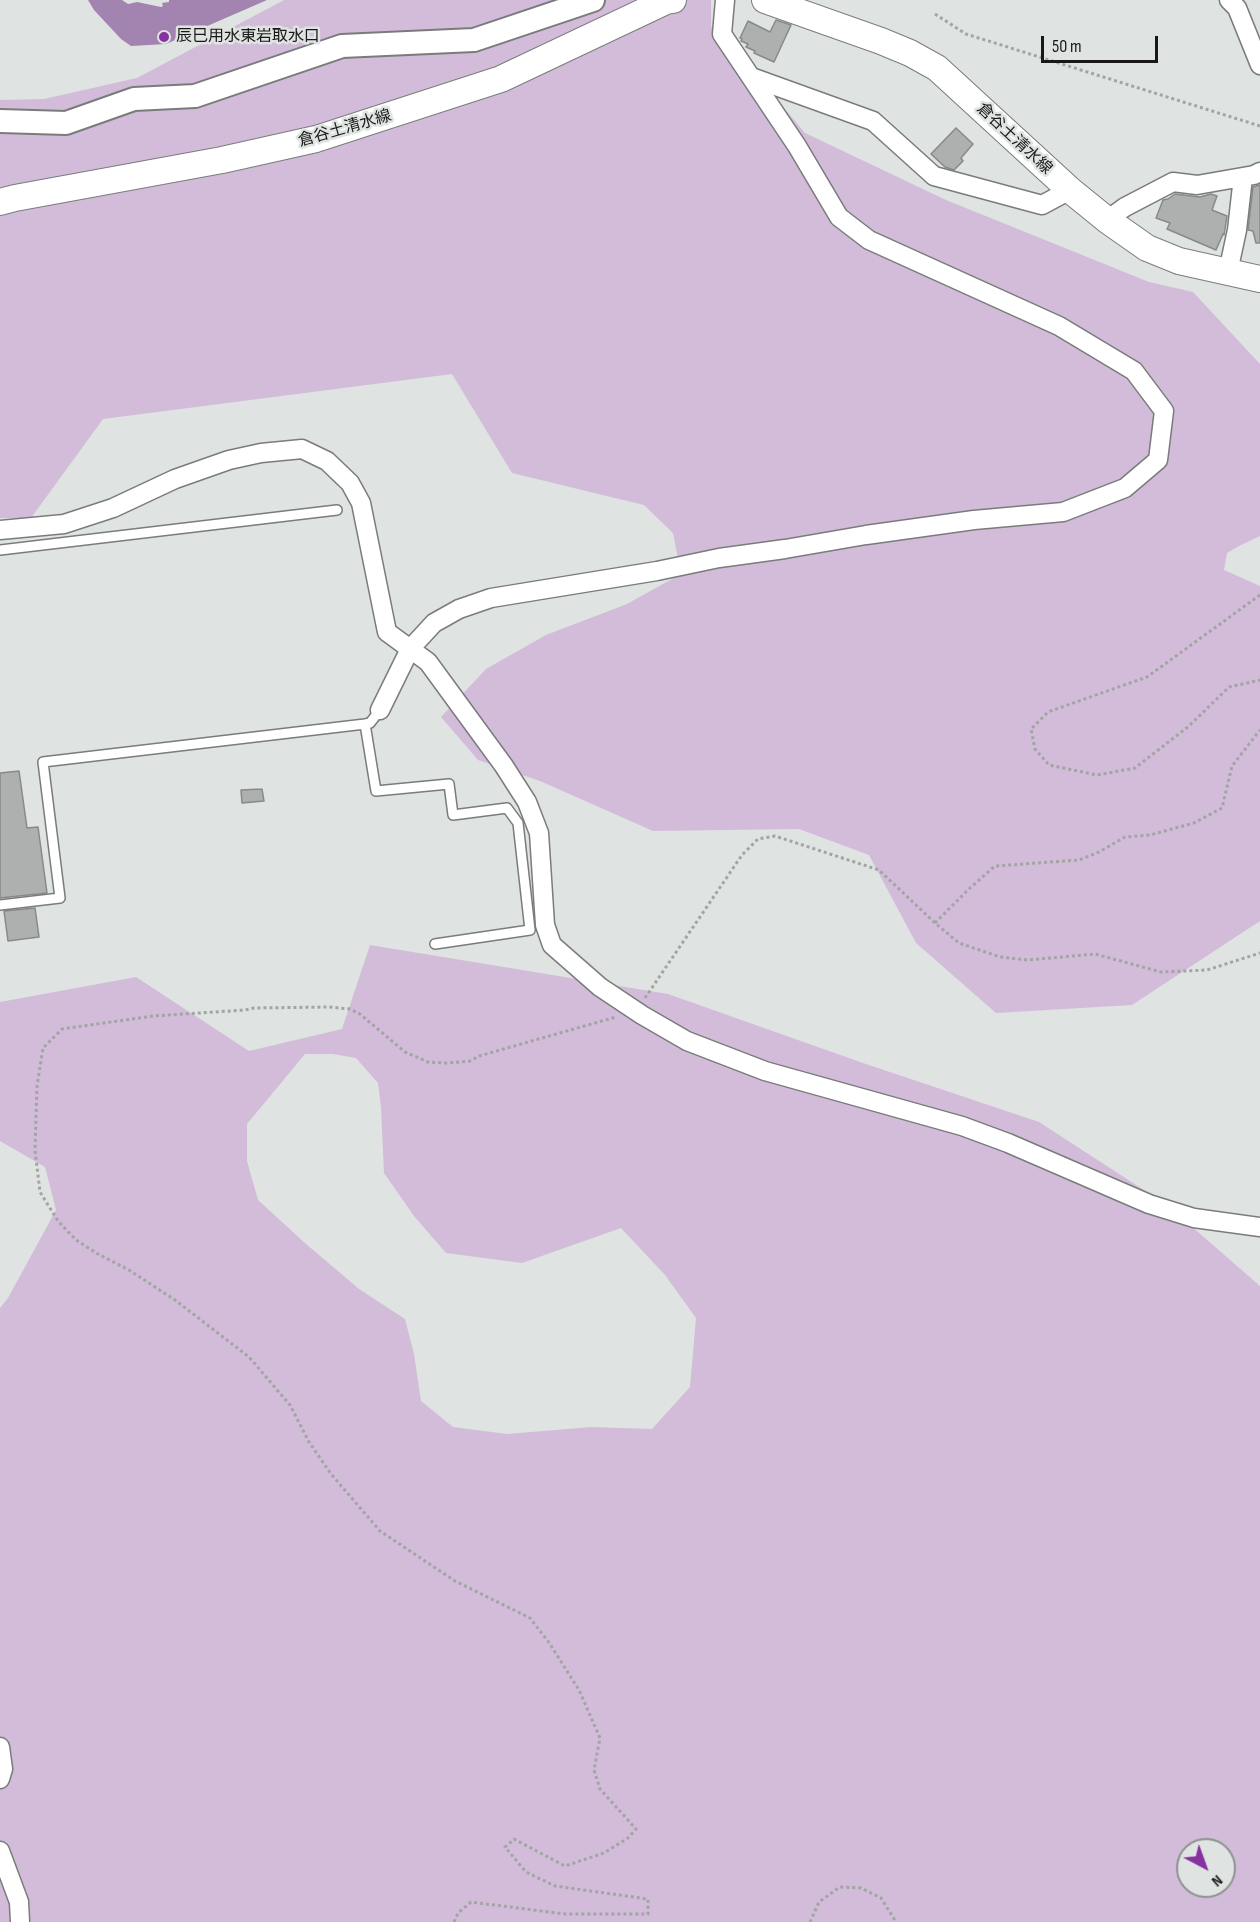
<!DOCTYPE html>
<meta charset="utf-8">
<style>
body{margin:0}
#map{position:relative;width:1260px;height:1922px;overflow:hidden;background:#dfe3e1;font-family:"Sofia Sans Condensed",sans-serif}
canvas{display:block}
.north{position:absolute;left:1176px;top:1838px;width:60px;height:60px;box-sizing:border-box;background:#dfe3e1;border:2px solid #8f9290;border-radius:50%;rotate:139deg;font-size:16px;font-weight:700;line-height:24px;text-align:center;color:#171817}
.north::after{content:'';display:block;margin:auto;width:21px;height:27px;background:#8632a0;clip-path:polygon(50% 0,100% 100%,50% 72%,0 100%)}
.scale{position:absolute;left:1041px;top:36px;width:117px;height:27px;box-sizing:border-box;border:3px solid #171817;border-top:0;padding-left:8px;font-size:18px;line-height:21px;white-space:nowrap;color:#171817;-webkit-text-stroke:4px #dfe3e1;paint-order:stroke}
</style>
<div id="map">
<canvas width="1260" height="1922"></canvas>
<div class="north">N</div>
<div class="scale">50 m</div>
</div>
<script>
const c = document.querySelector('canvas').getContext('2d');
c.lineJoin = 'round';
function fill(path, color) {
  c.fillStyle = color;
  c.fill(path, 'evenodd');
}
function shape(rows) {
  const path = new Path2D();
  for (const r of rows) {
    path.moveTo(r[0], r[1]);
    for (let i = 2; i < r.length; i += 2) path.lineTo(r[i], r[i + 1]);
  }
  return path;
}
function trace(path, color, width, dash) {
  c.strokeStyle = color;
  c.lineWidth = width;
  c.lineCap = dash ? 'butt' : 'round';
  c.setLineDash(dash || []);
  c.stroke(path);
}
function label(font, color, halo, rows, align = 'center') {
  c.font = font + ' "Sofia Sans Condensed","Noto Sans JP",sans-serif';
  c.lineWidth = 5;
  c.setLineDash([]);
  c.textBaseline = 'middle';
  c.strokeStyle = halo;
  c.fillStyle = color;
  for (const [text, x, y, turn = 0] of rows) {
    c.save();
    c.translate(x, y);
    c.rotate((+turn || 0) * Math.PI / 180);
    c.textAlign = isNaN(turn) ? turn : align;
    if (halo) c.strokeText(text, 0, 0);
    c.fillText(text, 0, 0);
    c.restore();
  }
}
const green = shape([
 [284,0,711,0,711,27,722,34,805,133,946,200,1149,282,1193,292,1260,364,1260,536,1239,546,1227,553,1224,570,1260,586,1260,921,1132,1005,996,1013,916,943,869,855,799,829,653,831,540,781,478,760,441,717,486,669,546,635,627,604,681,574,673,533,644,505,512,473,452,374,103,419,31,518,0,518,0,100,44,99,137,78],
 [370,945,668,994,863,1063,1039,1122,1167,1205,1260,1286,1260,1922,0,1922,0,1308,8,1298,56,1210,45,1167,0,1141,0,1002,136,977,249,1051,342,1029],
 [305,1054,333,1054,356,1058,378,1083,381,1107,384,1173,414,1216,446,1253,522,1263,621,1228,665,1275,696,1318,690,1387,652,1429,591,1427,507,1434,453,1427,421,1401,414,1354,405,1319,359,1289,306,1244,258,1200,247,1161,247,1124],
 [1188,1850,1224,1850,1224,1886,1188,1886]
]);
const water = shape([
 [88,0,122,0,128,4,137,2,161,7,163,6,162,3,169,2,169,0,267,0,166,44,131,46,121,39,94,10]
]);
const building = shape([
 [776,20,791,25,774,62,754,53,755,51,746,47,748,44,741,41,742,39,740,38,748,21,770,32,776,20],
 [956,128,973,144,961,158,963,161,954,170,945,167,931,154,956,128],
 [1260,185,1260,243,1256,243,1253,231,1248,230,1253,187,1260,185],
 [1175,194,1200,197,1211,194,1217,196,1212,210,1227,216,1224,235,1223,234,1216,250,1167,229,1170,223,1156,218,1163,200,1168,199,1175,194],
 [19,771,27,828,38,827,47,893,0,898,0,773,19,771],
 [262,789,264,801,242,803,241,790,262,789],
 [35,908,39,937,8,941,4,911,35,908]
]);
const path = shape([
 [935,14,966,34,1260,126],
 [1260,595,1147,677,1048,712,1031,729,1035,749,1049,765,1097,775,1135,768,1189,726,1229,687,1260,680],
 [935,923,970,888,995,866,1079,860,1099,852,1125,837,1150,835,1194,823,1222,808,1232,766,1260,730],
 [645,998,742,855,758,839,775,836,879,870,935,923,959,943,1000,957,1028,960,1095,954,1161,972,1207,970,1260,953],
 [454,1922,458,1913,471,1902,565,1914,648,1914,648,1899,555,1886,526,1872,505,1847,514,1839,565,1866,604,1853,628,1838,636,1829,600,1789,594,1770,600,1738,579,1690,550,1644,530,1618,455,1581,380,1531,331,1474,309,1442,290,1405,249,1357,175,1300,129,1270,98,1254,76,1240,58,1221,40,1192,35,1150,37,1086,43,1048,62,1029,153,1016,245,1010,254,1008,329,1007,350,1009,360,1014,405,1052,428,1062,446,1063,470,1061,479,1056,616,1017],
 [810,1922,819,1902,840,1887,861,1888,881,1898,896,1922]
]);
const service = shape([
 [0,550,337,510],
 [365,724,376,791,449,784,453,815,507,808,518,823,530,930,435,944],
 [0,905,60,898,43,762,365,724,370,723,380,710]
]);
const minor = shape([
 [1229,0,1237,8,1260,65],
 [751,77,873,121,934,176,1042,205,1070,190],
 [1107,220,1125,207,1173,182,1197,185,1254,175,1260,172],
 [1228,272,1237,230,1243,177],
 [0,530,64,524,113,508,175,479,229,460,261,453,302,449,327,461,350,483,361,503,387,632,428,662,504,766,527,802,539,833,545,925,552,945,600,987,642,1015,687,1041,765,1071,962,1126,1008,1143,1149,1204,1194,1218,1260,1227],
 [380,710,410,649,434,623,459,609,491,598,657,571,719,558,785,549,866,535,974,520,1063,512,1125,488,1158,460,1164,411,1134,371,1059,326,869,240,839,217,797,146,722,34,725,0],
 [0,1747,3,1769,0,1779],
 [0,1851,19,1902,20,1922]
]);
const tertiary = shape([
 [0,121,66,123,134,99,195,96,342,46,474,40,593,0]
]);
const secondary = shape([
 [765,0,881,41,910,53,937,68,1070,190,1107,220,1147,248,1179,261,1260,279],
 [0,202,15,198,222,160,316,139,501,79,666,1,673,0]
]);
const markers = [
 [164,37,6,"#8632a0"]
];
const poiNames = [
 ["辰巳用水東岩取水口",176,37]
];
const streetNames = [
 ["倉谷土清水線",345,129,-16],
 ["倉谷土清水線",1014,139,43]
];
fill(green, '#d2bcda');
fill(water, '#a383af');
fill(building, '#adb0ae');
trace(building, '#878a88', 1.5);
trace(service, '#797c7b', 12);
trace(minor, '#797c7b', 21);
trace(tertiary, '#797c7b', 26);
trace(secondary, '#797c7b', 28);
trace(path, '#a2a5a3', 3, [3, 3]);
trace(service, '#fff', 9);
trace(minor, '#fff', 18);
trace(tertiary, '#fff', 22);
trace(secondary, '#fff', 26);
for (const [x, y, r, color] of markers) {
  const dot = new Path2D();
  dot.arc(x, y, r, 0, 2 * Math.PI);
  c.fillStyle = color;
  c.fill(dot);
  trace(dot, '#dfe3e1', 2);
}
label('16px', '#171817', '#dfe3e1', poiNames, 'left');
label('16px', '#171817', '#dfe3e1', streetNames);
</script>
